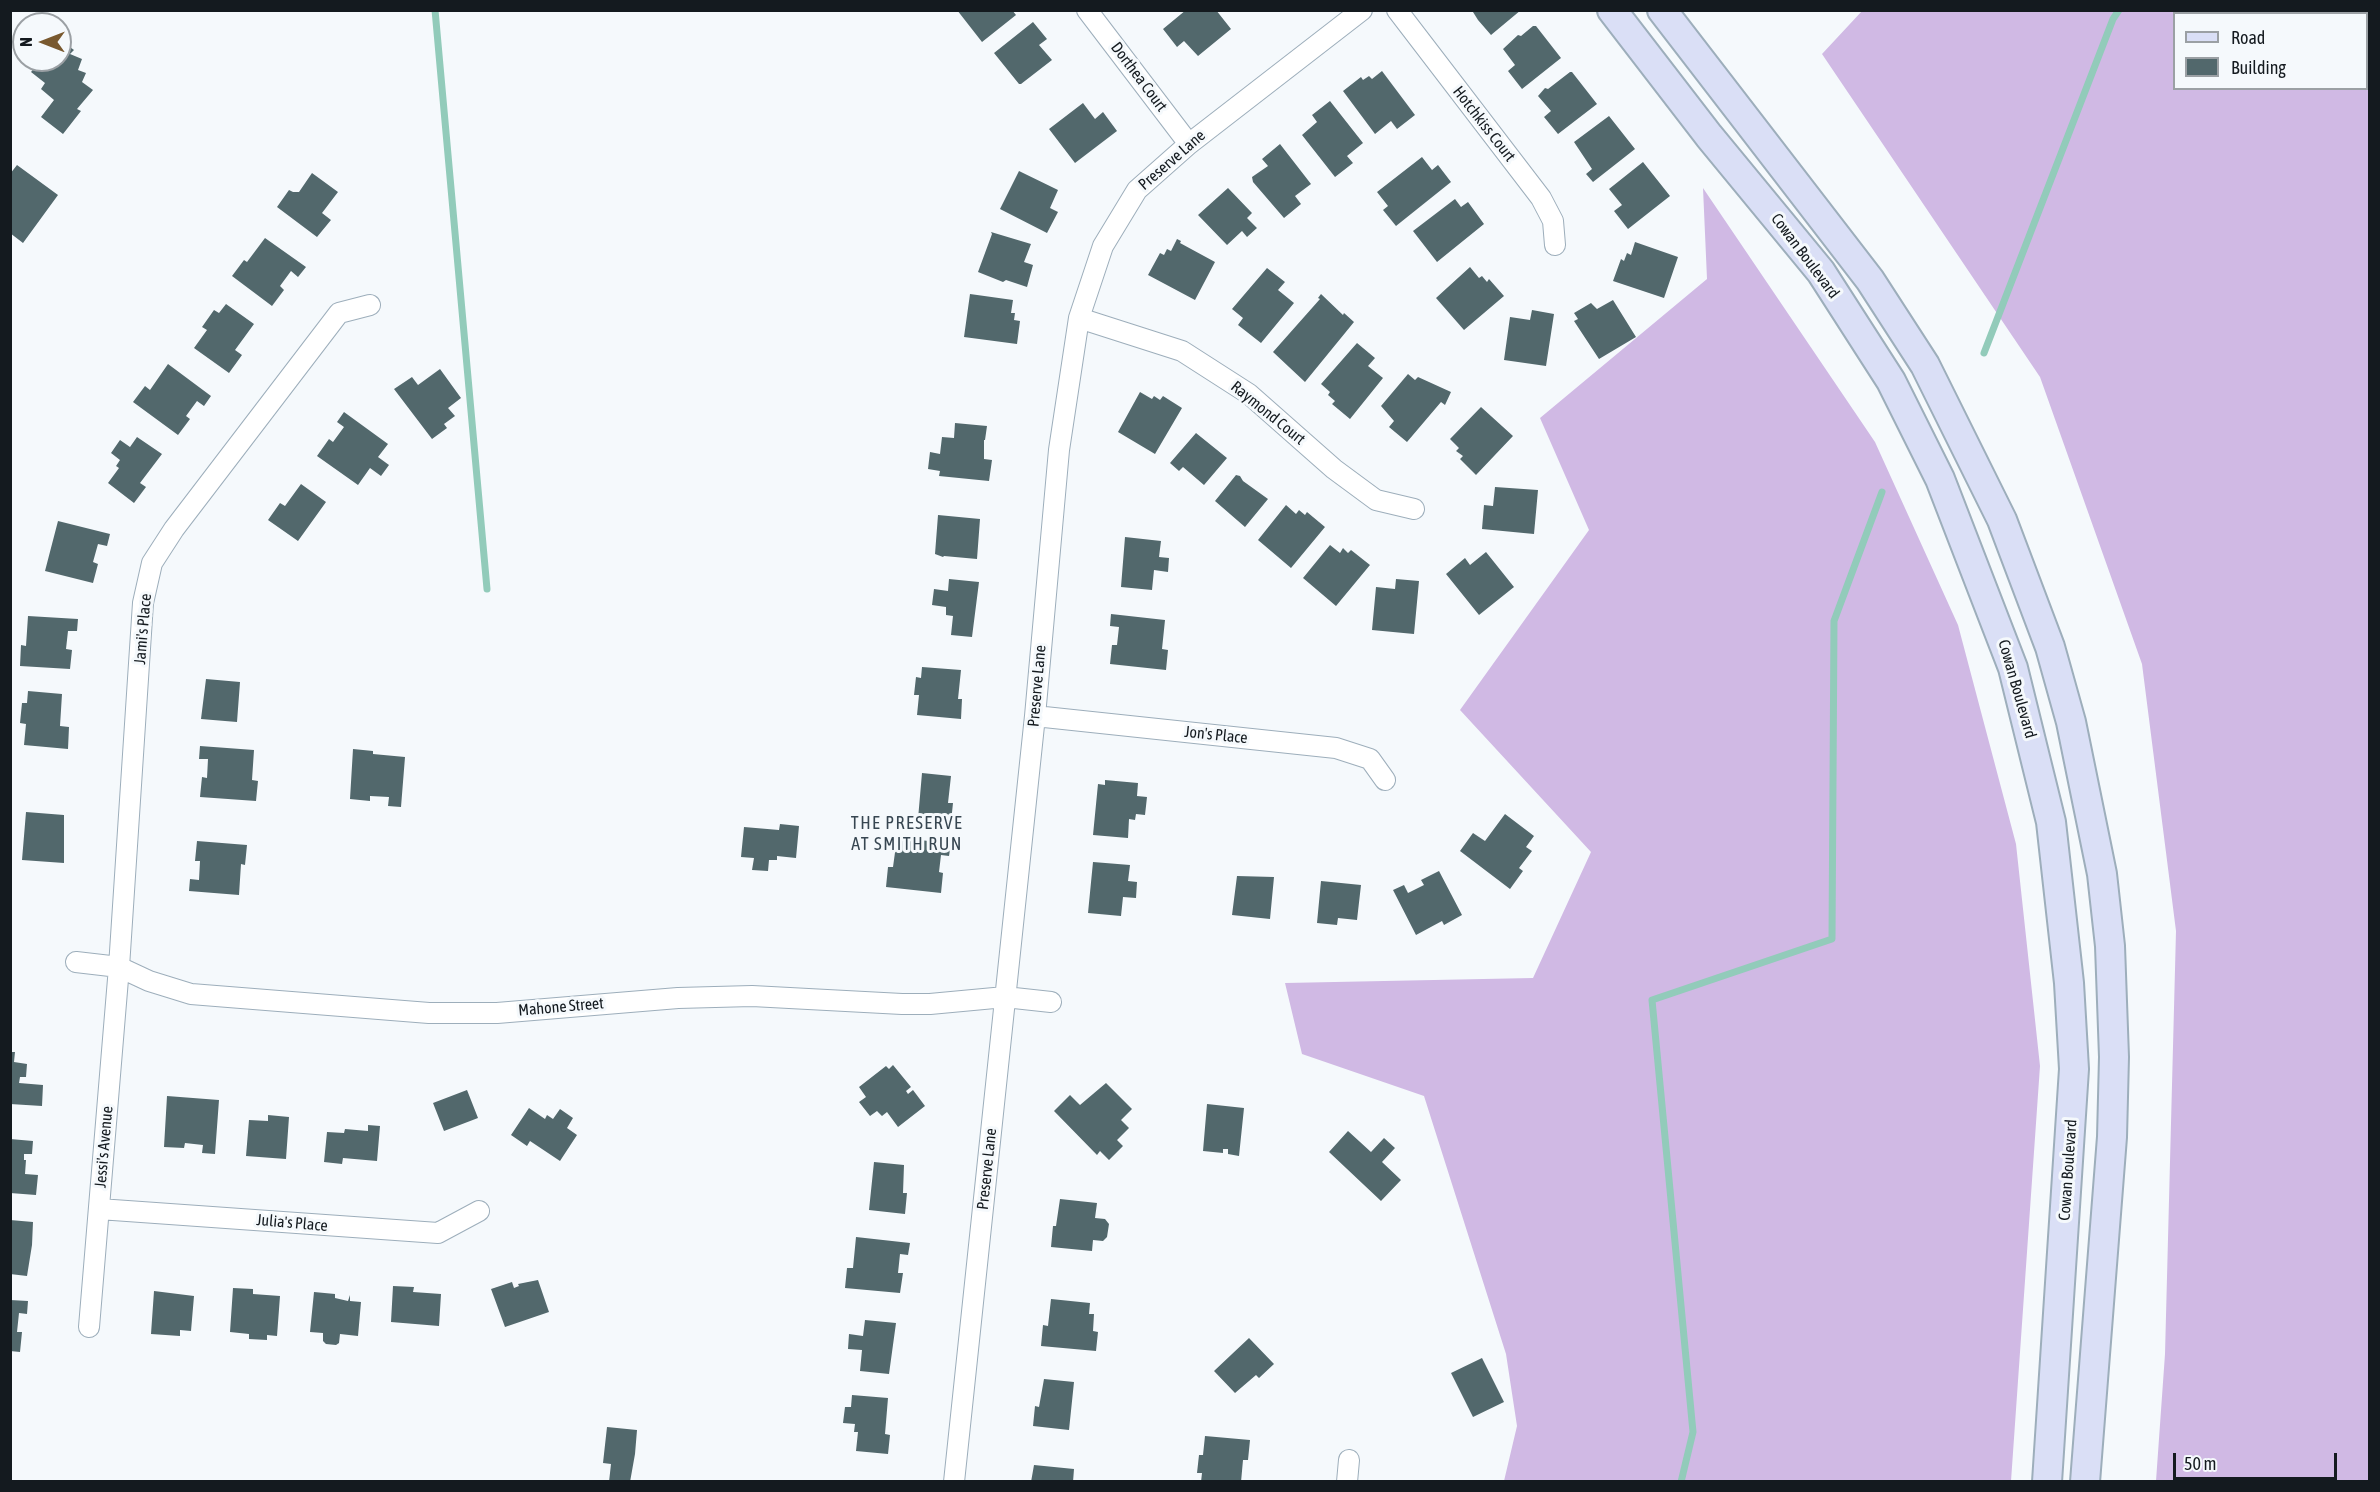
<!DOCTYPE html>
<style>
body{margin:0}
#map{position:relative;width:2380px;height:1492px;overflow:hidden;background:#f5f9fc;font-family:"Asap Condensed",sans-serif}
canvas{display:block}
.frame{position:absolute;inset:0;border:12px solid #141a1f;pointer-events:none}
.legend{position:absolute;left:2173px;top:12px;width:195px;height:78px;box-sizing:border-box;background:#f5f9fc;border:2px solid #9ba0a4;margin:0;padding:8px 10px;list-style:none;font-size:18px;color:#141a1f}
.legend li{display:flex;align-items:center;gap:12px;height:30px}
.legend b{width:30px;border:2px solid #9ba0a4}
.north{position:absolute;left:12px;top:12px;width:60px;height:60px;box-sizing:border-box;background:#f5f9fc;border:2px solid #9ba0a4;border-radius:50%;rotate:270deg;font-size:16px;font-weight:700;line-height:24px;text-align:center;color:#141a1f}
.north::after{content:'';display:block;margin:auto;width:21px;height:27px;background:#79592f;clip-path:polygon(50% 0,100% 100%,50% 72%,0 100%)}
.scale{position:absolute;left:2173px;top:1453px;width:164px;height:27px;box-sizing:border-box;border:3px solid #141a1f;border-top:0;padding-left:8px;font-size:18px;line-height:21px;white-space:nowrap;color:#141a1f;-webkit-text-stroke:4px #f5f9fc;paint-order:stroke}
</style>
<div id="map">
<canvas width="2380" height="1492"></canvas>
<div class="frame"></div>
<ul class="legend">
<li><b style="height:8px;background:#dadff6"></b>Road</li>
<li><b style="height:16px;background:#52686c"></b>Building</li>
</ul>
<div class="north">N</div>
<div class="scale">50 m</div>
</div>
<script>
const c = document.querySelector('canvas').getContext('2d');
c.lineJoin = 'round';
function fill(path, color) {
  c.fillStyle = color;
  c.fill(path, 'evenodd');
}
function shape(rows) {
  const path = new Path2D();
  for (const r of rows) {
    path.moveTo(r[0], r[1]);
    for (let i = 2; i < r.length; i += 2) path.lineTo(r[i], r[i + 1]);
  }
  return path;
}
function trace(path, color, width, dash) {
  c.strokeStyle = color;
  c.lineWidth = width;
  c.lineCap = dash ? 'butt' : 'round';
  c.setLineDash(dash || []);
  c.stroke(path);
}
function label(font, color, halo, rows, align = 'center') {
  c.font = font + ' "Asap Condensed",sans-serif';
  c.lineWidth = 6;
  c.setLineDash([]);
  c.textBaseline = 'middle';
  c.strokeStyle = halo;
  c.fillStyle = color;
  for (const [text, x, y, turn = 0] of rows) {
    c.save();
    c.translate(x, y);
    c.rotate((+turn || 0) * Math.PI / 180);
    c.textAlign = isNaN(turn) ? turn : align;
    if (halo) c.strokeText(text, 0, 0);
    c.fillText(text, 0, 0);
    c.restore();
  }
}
const forest = shape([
 [1862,11,2369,11,2369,1481,2156,1481,2165,1354,2176,931,2142,664,2040,377,1822,54],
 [2174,14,2366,14,2366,88,2174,88],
 [1703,188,1875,442,1958,625,2016,844,2040,1066,2011,1481,1504,1481,1517,1426,1506,1354,1424,1096,1302,1054,1285,983,1533,978,1591,852,1460,710,1589,530,1540,418,1707,279]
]);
const stream = shape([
 [435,10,487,589],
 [1984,353,2113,19,2119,10],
 [1681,1482,1693,1432,1652,1000,1832,939,1834,621,1882,492]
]);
const building = shape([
 [957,10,1012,10,1016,15,982,42],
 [1186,10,1216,10,1231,29,1198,56,1184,41,1177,47,1163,29],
 [1475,10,1521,10,1491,35,1478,20,1473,12],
 [1033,22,1047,39,1039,45,1052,60,1021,84,1019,84,994,53],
 [1533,26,1536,26,1561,58,1522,89,1508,71,1515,65,1503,49,1518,35,1521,36],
 [63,42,74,50,70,54,82,59,78,70,86,73,82,82,93,90,77,109,81,111,63,134,41,117,54,100,41,89,45,83,31,72,41,60,60,60,60,43,62,44],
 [1382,71,1415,115,1397,129,1391,121,1375,134,1343,91,1361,77,1363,80,1369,76,1372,79],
 [1570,72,1572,72,1597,104,1558,134,1544,117,1551,111,1538,96,1545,88,1548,89],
 [1330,101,1363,143,1347,156,1353,163,1335,177,1302,135,1317,122,1312,115],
 [1083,103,1095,119,1103,112,1117,131,1075,163,1049,129],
 [1609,116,1635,149,1593,182,1586,174,1592,169,1574,142],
 [1280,144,1311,184,1295,196,1301,204,1284,218,1253,182,1252,177,1268,166,1262,159],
 [1422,157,1432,170,1438,165,1451,182,1396,226,1383,210,1388,206,1377,192],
 [1643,162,1670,196,1628,229,1614,211,1622,205,1609,189],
 [17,165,58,195,23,243,10,233,10,182,12,179,10,174],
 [1019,171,1058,190,1050,208,1058,212,1047,233,1000,209],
 [312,173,338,192,322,213,331,220,317,237,277,207,289,190,293,192,299,192],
 [1228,188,1252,213,1247,218,1257,228,1247,237,1242,231,1227,245,1198,215],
 [1455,199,1461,207,1468,202,1484,224,1437,262,1413,231],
 [991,232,1031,244,1024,262,1033,265,1027,287,1006,280,1003,282,978,272,992,234],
 [265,238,306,267,298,277,291,271,280,286,284,290,272,306,232,276,244,260,247,262],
 [1177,239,1181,241,1180,243,1215,262,1195,300,1148,275,1160,253,1164,255,1167,249,1171,251],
 [1635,242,1678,257,1664,298,1613,281,1621,259,1624,261,1627,253,1631,255],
 [1470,267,1479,278,1482,276,1487,282,1489,279,1504,296,1464,330,1436,298],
 [1267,268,1285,282,1278,290,1294,303,1261,343,1238,325,1243,318,1232,309],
 [970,294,1013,300,1011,313,1015,313,1014,320,1020,321,1017,344,964,337],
 [1321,294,1343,315,1344,313,1354,322,1305,382,1273,352,1320,299,1318,298],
 [1613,300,1636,337,1599,359,1574,321,1578,319,1574,313,1591,303,1597,309],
 [226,304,254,324,235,350,242,355,229,373,194,348,207,330,202,327,214,310,219,313],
 [1532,310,1554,314,1546,366,1504,360,1510,317,1530,320],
 [1357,343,1375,358,1368,366,1383,378,1350,419,1332,404,1335,401,1328,395,1330,392,1321,384],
 [168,364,211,396,204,406,197,401,186,416,190,419,178,435,133,402,145,386,150,390],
 [440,369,461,398,448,408,455,416,444,424,447,428,432,439,394,389,412,377,418,385],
 [1408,374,1415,380,1418,377,1451,392,1445,405,1441,402,1407,442,1389,427,1394,421,1381,406],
 [1140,392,1152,399,1154,396,1160,400,1163,396,1182,408,1155,454,1118,432],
 [1481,407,1513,436,1476,475,1460,459,1463,456,1456,451,1459,448,1450,439],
 [344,412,388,444,378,457,389,465,381,476,370,468,358,485,317,456,329,439,333,442,344,427,337,422],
 [955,423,987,426,985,440,984,440,984,459,992,460,989,481,939,476,940,471,928,469,930,452,940,454,942,437,954,438],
 [1196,433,1227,458,1204,485,1183,467,1179,471,1170,463],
 [137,437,162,454,140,483,146,487,134,503,108,483,119,468,116,466,120,460,111,453,120,440,130,447],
 [1236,475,1240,476,1243,481,1268,499,1245,527,1215,501],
 [301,484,326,502,298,541,268,520,280,503,285,506],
 [1495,487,1538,490,1534,534,1482,529,1484,505,1493,506],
 [1286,505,1296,514,1299,510,1305,515,1307,512,1325,527,1291,568,1258,540],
 [938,515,980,519,977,559,944,556,943,557,935,554],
 [58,521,110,534,107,546,98,544,93,562,98,564,93,583,45,571],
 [1125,537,1161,541,1159,557,1169,558,1168,572,1154,570,1152,590,1121,587],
 [1330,545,1340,553,1343,548,1348,553,1351,550,1370,565,1336,606,1303,578],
 [1486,552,1514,587,1479,615,1446,574,1465,558,1470,565],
 [949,579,979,582,972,637,951,635,953,616,946,615,946,607,932,605,934,589,948,591],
 [1396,579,1419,581,1414,634,1372,630,1376,587,1395,589],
 [1111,614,1165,620,1162,649,1168,650,1166,670,1110,664,1112,645,1117,645,1119,627,1110,626],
 [28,616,78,619,77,631,68,631,66,649,72,650,70,669,20,666,21,645,26,646],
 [922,667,961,670,958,699,962,699,961,719,917,715,919,695,914,695,916,677,921,678],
 [206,679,240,682,237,722,201,719],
 [28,691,62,694,60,726,69,727,68,749,24,745,26,724,20,723,22,703,27,703],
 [200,746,254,750,252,780,258,781,256,801,200,797,202,777,207,778,208,759,199,759],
 [353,749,373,751,373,754,405,757,401,807,388,806,389,797,370,796,370,801,350,799],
 [922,773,951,776,948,803,953,803,951,822,918,819],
 [1105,780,1138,783,1137,796,1147,797,1145,815,1136,814,1135,820,1129,819,1128,838,1093,835,1098,784,1105,785],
 [26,812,64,815,64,863,22,860],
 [1505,814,1534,836,1526,847,1532,851,1519,868,1523,871,1510,889,1460,851,1473,833,1485,841],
 [780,824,799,826,796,858,777,856,777,860,769,860,768,871,752,870,754,858,741,857,744,827,779,830],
 [897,838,951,843,949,856,941,855,939,872,943,873,941,893,886,887,888,867,893,867],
 [197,841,247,845,245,865,241,864,239,895,189,891,190,879,199,880,200,861,195,861],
 [1093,862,1130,865,1128,881,1137,882,1136,898,1123,897,1121,916,1088,913],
 [1439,871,1462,915,1444,925,1442,921,1416,935,1393,890,1404,885,1408,893,1424,885,1421,880],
 [1237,876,1274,877,1270,919,1232,915],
 [1321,881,1361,885,1357,920,1338,918,1337,925,1317,923],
 [10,1052,15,1052,14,1062,27,1064,26,1077,20,1077,19,1083,43,1085,42,1106,10,1104],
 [893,1065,911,1087,906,1091,908,1094,913,1090,925,1106,898,1127,887,1112,882,1116,877,1111,870,1116,859,1102,866,1097,859,1087,886,1066,889,1069],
 [1106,1083,1132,1109,1121,1120,1129,1128,1117,1140,1123,1146,1109,1160,1100,1151,1097,1155,1054,1111,1070,1095,1080,1105],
 [467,1090,478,1118,444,1131,433,1103],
 [167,1096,219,1100,215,1154,202,1153,203,1145,185,1143,184,1148,164,1147],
 [1207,1104,1244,1108,1239,1156,1228,1154,1228,1149,1223,1149,1223,1153,1203,1151],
 [529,1108,545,1119,547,1115,553,1119,560,1109,573,1118,567,1128,577,1135,560,1161,530,1141,527,1146,511,1135],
 [268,1115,289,1117,286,1159,246,1156,249,1120,268,1121],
 [368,1125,380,1126,377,1161,343,1158,342,1164,324,1162,327,1132,344,1133,345,1129,368,1131],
 [1348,1131,1371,1152,1384,1138,1395,1148,1382,1162,1401,1180,1381,1201,1329,1152],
 [10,1139,33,1141,32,1154,24,1154,24,1160,26,1160,25,1174,38,1175,36,1195,10,1193],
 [874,1162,904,1165,903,1193,907,1193,905,1214,869,1210],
 [1060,1199,1097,1203,1095,1218,1105,1219,1109,1224,1107,1237,1103,1241,1093,1240,1092,1251,1051,1247,1053,1226,1056,1226],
 [10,1220,33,1222,32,1245,27,1276,10,1274],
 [856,1237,910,1243,908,1255,900,1254,898,1273,903,1273,900,1293,845,1288,847,1268,853,1268],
 [538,1280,549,1312,505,1327,491,1289,512,1282,514,1288,519,1286,518,1284],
 [393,1286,414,1287,413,1292,441,1294,439,1326,391,1322],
 [233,1288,253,1289,253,1294,280,1296,277,1336,267,1335,267,1340,249,1339,249,1334,230,1332],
 [154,1291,194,1296,191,1331,180,1330,180,1336,151,1334],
 [314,1292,335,1294,335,1298,348,1301,350,1295,350,1301,361,1302,358,1336,340,1334,339,1343,336,1345,326,1344,323,1341,323,1333,310,1332],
 [1051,1299,1090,1303,1089,1314,1094,1314,1093,1331,1098,1332,1096,1351,1041,1346,1043,1325,1048,1326],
 [10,1300,28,1301,27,1314,19,1313,17,1332,22,1332,20,1352,10,1351],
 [865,1320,896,1323,889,1374,860,1371,862,1350,848,1349,849,1334,863,1336],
 [1249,1338,1274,1364,1259,1378,1256,1375,1235,1393,1214,1371],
 [1482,1358,1504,1402,1473,1417,1451,1373],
 [1044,1379,1074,1382,1069,1430,1033,1426,1035,1406,1039,1407],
 [852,1395,888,1398,885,1434,890,1435,888,1454,856,1451,858,1432,854,1432,855,1424,843,1423,845,1407,851,1407],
 [607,1427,637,1430,635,1454,630,1482,609,1482,611,1464,603,1463],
 [1205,1436,1250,1440,1248,1460,1243,1460,1241,1482,1201,1482,1202,1473,1197,1473,1199,1455,1203,1455],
 [1034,1465,1074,1469,1073,1482,1031,1482]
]);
const minor = shape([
 [1087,10,1189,144],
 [1397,10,1541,198,1553,221,1555,245],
 [1079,318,1182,351,1249,394,1334,469,1376,500,1414,509],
 [1035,716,1336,748,1370,759,1385,780],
 [76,962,119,967,149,981,191,994,429,1013,497,1013,678,998,752,996,902,1004,930,1004,1005,997,1051,1002],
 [99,1209,438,1233,479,1211],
 [89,1327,119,967,143,603,152,563,174,529,339,313,370,305],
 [954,1482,1035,716,1059,450,1079,318,1103,246,1137,190,1189,144,1362,10],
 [1347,1482,1349,1460]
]);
const secondary = shape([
 [1612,10,1709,136,1821,272,1891,381,1940,479,2013,668,2051,822,2069,983,2074,1069,2047,1482],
 [1662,10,1870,280,1925,365,2002,520,2050,647,2071,722,2102,874,2110,946,2114,1057,2112,1137,2085,1482]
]);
const streetNames = [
 ["Dorthea Court",1139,77,53],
 ["Hotchkiss Court",1484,124,52],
 ["Preserve Lane",1172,160,-41],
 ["Cowan Boulevard",1805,256,53],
 ["Raymond Court",1268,413,39],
 ["Jami's Place",143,629,-85],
 ["Preserve Lane",1037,686,-85],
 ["Cowan Boulevard",2017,689,74],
 ["Jon's Place",1216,735,6],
 ["Mahone Street",561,1007,-5],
 ["Jessi's Avenue",104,1147,-85],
 ["Preserve Lane",987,1169,-84],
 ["Cowan Boulevard",2068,1170,-86],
 ["Julia's Place",292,1223,5]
];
const neighbourhoodNames = [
 ["THE PRESERVE",907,823],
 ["AT SMITH RUN",907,844]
];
fill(forest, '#d0b9e4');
trace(stream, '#92cbba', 7);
fill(building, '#52686c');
trace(minor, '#9daebb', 22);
trace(secondary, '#9daebb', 32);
trace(minor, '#fff', 20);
trace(secondary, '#dadff6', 28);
label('16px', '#141a1f', '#f5f9fc', streetNames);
c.letterSpacing = '1.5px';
label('18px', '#374651', '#f5f9fc', neighbourhoodNames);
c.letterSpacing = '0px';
</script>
